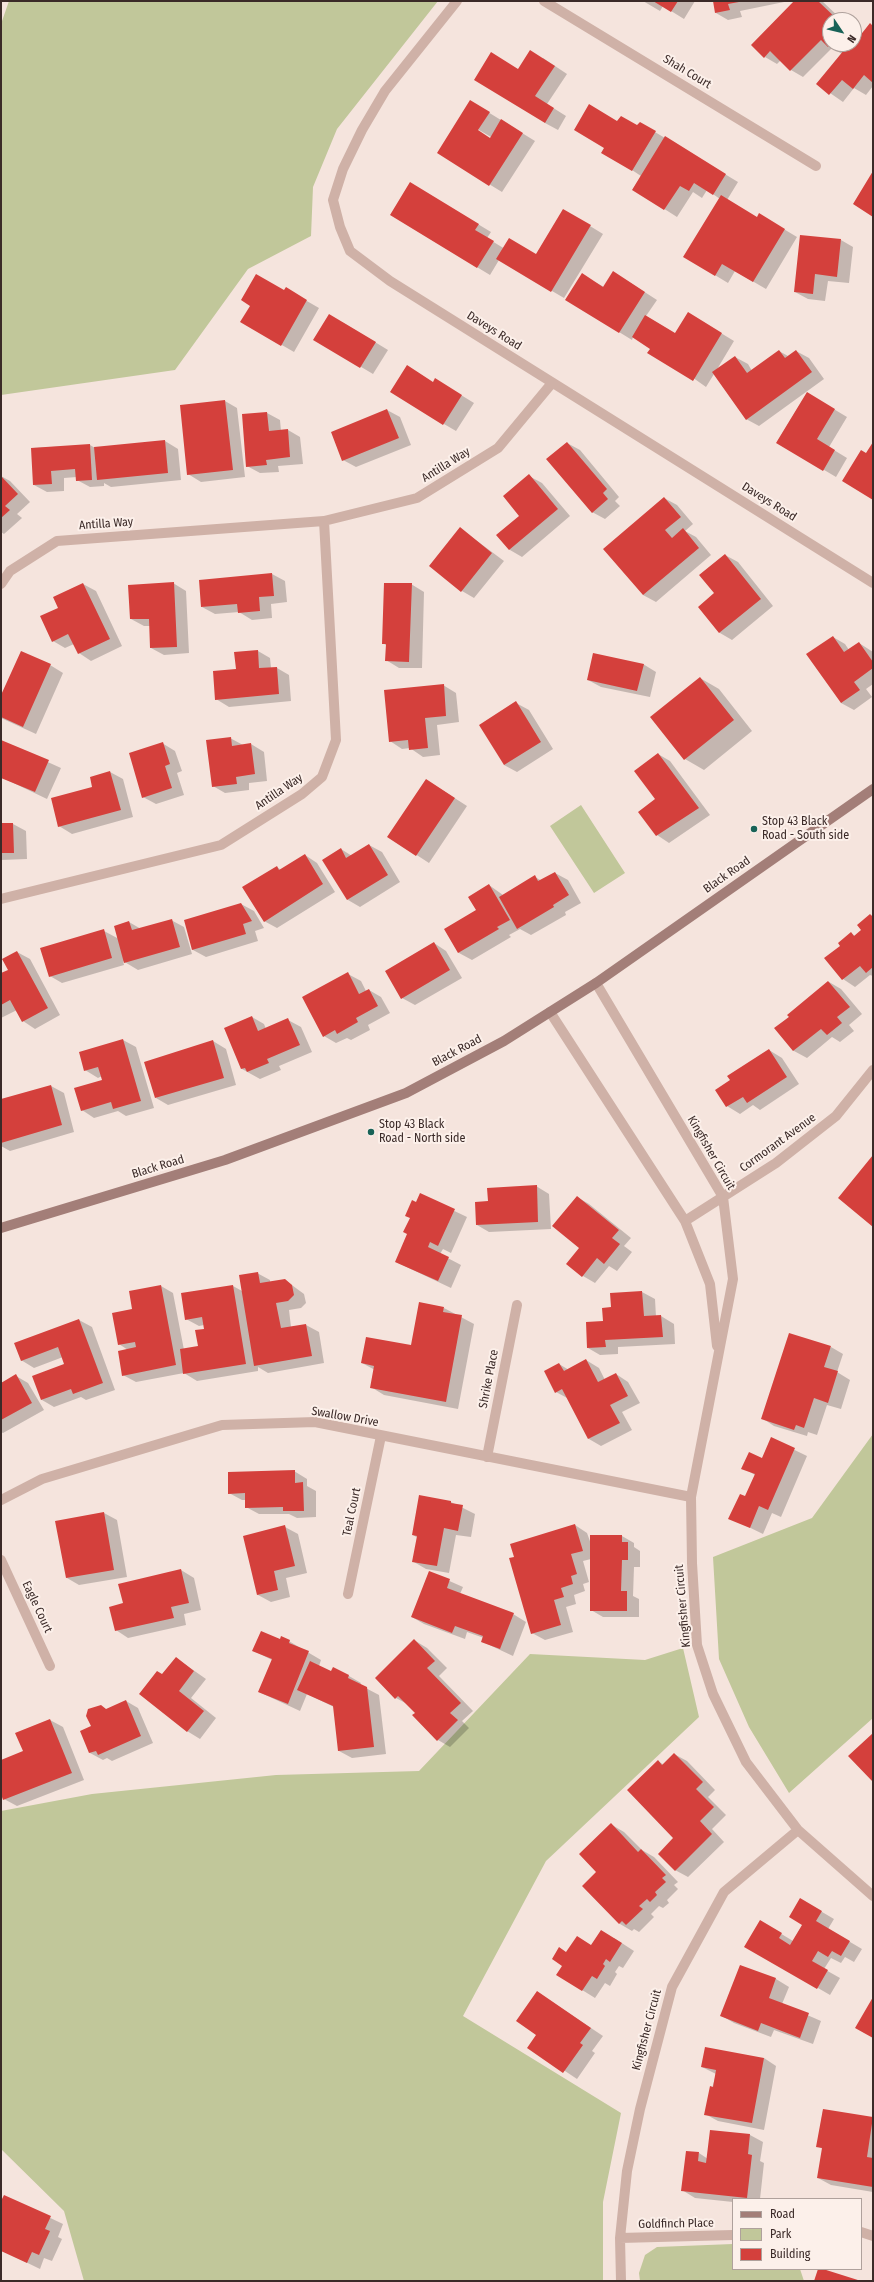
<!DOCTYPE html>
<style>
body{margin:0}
#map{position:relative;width:874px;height:2282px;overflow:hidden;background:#f5e4dd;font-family:"Fira Sans Condensed",sans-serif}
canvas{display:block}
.frame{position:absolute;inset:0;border:2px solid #3b2a28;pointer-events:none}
.legend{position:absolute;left:732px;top:2198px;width:130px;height:72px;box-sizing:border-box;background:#fcf0ea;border:1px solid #afa19c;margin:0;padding:5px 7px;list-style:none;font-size:12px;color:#3b2a28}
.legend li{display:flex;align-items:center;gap:8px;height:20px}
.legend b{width:20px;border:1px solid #afa19c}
.north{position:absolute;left:822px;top:12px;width:40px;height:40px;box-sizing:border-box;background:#fcf0ea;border:1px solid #afa19c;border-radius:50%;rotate:125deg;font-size:11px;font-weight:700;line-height:16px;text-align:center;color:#3b2a28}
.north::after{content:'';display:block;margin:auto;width:14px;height:18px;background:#186257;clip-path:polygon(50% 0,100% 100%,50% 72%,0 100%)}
</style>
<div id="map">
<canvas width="874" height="2282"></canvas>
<div class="frame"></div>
<ul class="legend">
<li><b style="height:5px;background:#a37e78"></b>Road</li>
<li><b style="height:11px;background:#c1c79a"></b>Park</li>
<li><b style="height:11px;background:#d4403c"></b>Building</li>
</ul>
<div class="north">N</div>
</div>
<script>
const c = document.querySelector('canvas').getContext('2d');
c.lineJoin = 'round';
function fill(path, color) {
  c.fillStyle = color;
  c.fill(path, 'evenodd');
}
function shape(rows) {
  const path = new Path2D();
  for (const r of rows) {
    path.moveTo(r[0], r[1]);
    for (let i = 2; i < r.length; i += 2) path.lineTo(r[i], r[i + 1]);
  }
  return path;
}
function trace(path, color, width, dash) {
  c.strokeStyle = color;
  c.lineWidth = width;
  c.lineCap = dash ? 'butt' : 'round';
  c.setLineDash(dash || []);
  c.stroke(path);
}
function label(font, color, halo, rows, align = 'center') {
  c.font = font + ' "Fira Sans Condensed",sans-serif';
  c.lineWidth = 4;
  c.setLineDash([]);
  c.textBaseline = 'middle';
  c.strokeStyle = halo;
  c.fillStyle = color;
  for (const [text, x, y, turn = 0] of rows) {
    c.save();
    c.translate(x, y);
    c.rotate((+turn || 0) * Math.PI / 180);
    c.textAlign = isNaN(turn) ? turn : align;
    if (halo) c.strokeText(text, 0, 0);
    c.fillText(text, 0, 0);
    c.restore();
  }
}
const green = shape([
 [9,1,438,1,337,129,313,187,311,236,248,269,175,370,1,395,1,24],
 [581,805,625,873,594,893,550,826],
 [873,1434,873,1718,789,1793,749,1727,719,1659,713,1557,812,1518],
 [683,1648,699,1717,546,1861,463,2016,621,2113,603,2202,603,2281,84,2281,64,2211,1,2149,1,1811,92,1794,276,1775,419,1771,530,1654,645,1660],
 [733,2244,733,2269,800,2269,804,2281,640,2281,639,2273,645,2255,657,2247]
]);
const shadow = shape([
 [643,1,695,1,684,19,663,6,660,11],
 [714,1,789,1,740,11,742,17,728,20,716,13],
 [795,1,822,1,842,20,830,20,830,44,854,44,854,32,860,38,873,26,873,86,866,95,854,88,843,102,817,84,842,54,832,48,803,77,791,70,781,60,777,64,765,57],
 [543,58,567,74,547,104,566,116,558,130,545,123,519,70],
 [483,109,535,141,502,192,438,153],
 [474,127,491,137,491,139,473,129],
 [618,123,637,127,640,123,738,182,727,200,757,218,772,222,797,237,766,289,735,271,728,283,685,257,720,199,707,190,702,198,693,192,677,217,633,189,641,176,632,170],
 [423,191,491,232,487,238,505,249,536,255,564,210,603,234,564,298,499,260,490,275,391,215],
 [841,240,853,247,849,283,828,281,825,301,808,299,795,292],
 [626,280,657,300,646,316,676,334,701,321,734,341,716,371,735,357,748,364,752,371,779,351,788,356,796,351,809,358,824,379,759,426,746,419,714,374,706,387,651,348,633,337,632,340,619,332,595,282,604,287],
 [286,289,319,308,294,352,242,322],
 [342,322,388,350,373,374,314,339],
 [433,382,448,387,474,403,456,431,444,424],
 [807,393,847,417,829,447,847,458,836,477,777,442],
 [225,401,237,408,245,477,201,482,188,474],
 [387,410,400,417,411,445,356,467,343,460],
 [267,413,280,420,281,431,288,430,300,437,303,464,278,466,279,472,260,473,247,466,243,415],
 [165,441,178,449,181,480,111,487,104,483,104,486,90,487,77,480,77,477,64,478,64,491,47,492,34,485,32,448,90,445,95,448],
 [567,443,580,450,619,497,615,501,620,506,605,519,592,512],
 [1,476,10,481,30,502,17,514,22,518,4,534,1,532],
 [529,476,542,483,570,516,522,557,510,550,498,535,520,516],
 [664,498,677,505,693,524,685,531,696,537,711,555,656,602,643,595],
 [461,529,504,561,474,598,462,591,431,566],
 [725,555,738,562,773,606,732,640,720,633,699,607,716,593],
 [272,574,285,581,287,602,271,604,272,618,252,620,239,612,215,614,202,607],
 [173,583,186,591,189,653,164,655,151,648,150,626,144,626,131,619],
 [83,584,96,591,122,646,91,661,79,653,74,644,65,648,53,641,59,608],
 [411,584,424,592,422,668,399,668,386,660,387,646,383,643],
 [833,637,845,644,849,650,859,643,873,652,873,684,866,689,872,697,854,710,841,703],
 [258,651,270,658,271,668,277,668,289,675,291,701,229,707,216,699,237,670],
 [643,664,656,672,650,697,601,687,588,680],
 [50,665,63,673,36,734,1,718,1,698],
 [700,678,719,689,752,731,704,770,685,759],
 [443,685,456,693,459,722,437,725,440,755,423,757,410,748,402,749,390,741],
 [516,703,529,710,553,749,517,772,504,765],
 [230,738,243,745,251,744,264,752,267,781,249,783,249,790,225,793,213,786],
 [1,741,61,768,47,799,1,777],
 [162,743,175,751,182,771,177,773,184,795,156,804,143,797],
 [658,754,670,761,710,815,669,843,657,835],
 [110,772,123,779,133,817,72,834,59,826],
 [439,788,467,806,429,863,389,837],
 [1,824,13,824,26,831,27,859,1,860],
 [369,845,382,852,400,882,360,907,348,900,323,860,341,849,352,856],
 [305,855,317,863,335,892,277,928,264,921,277,867,281,870],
 [555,873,568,880,581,903,565,912,566,915,531,935,520,929,509,935,511,937,472,960,459,953,445,930,477,910,489,885,503,895,535,877,542,881],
 [241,904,254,911,264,928,255,931,258,941,206,957,193,950,185,921],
 [870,915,873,916,873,976,870,975,855,987,843,979,826,958,842,946,851,933,855,936,862,930],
 [171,920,184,927,192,954,138,970,123,961,124,965,62,983,50,976,104,931,119,939,129,922,141,929],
 [434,943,446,951,462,978,415,1005,402,998],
 [17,952,30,959,60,1015,35,1029,23,1021,17,1010,1,1018,1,975,9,970],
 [348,974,361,981,366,991,369,990,381,997,390,1013,368,1025,370,1030,351,1040,347,1038,336,1043,324,1036],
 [829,982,841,989,862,1014,849,1025,854,1031,840,1042,832,1037,807,1058,794,1051,776,1028],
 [252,1017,264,1024,266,1029,288,1020,301,1027,312,1052,279,1066,281,1070,260,1079,242,1069],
 [123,1040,136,1047,154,1108,126,1116,118,1111,94,1118,82,1110,103,1080,102,1076,98,1078,85,1070,80,1053],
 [213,1041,226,1049,236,1085,168,1105,156,1098],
 [769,1050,782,1058,799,1084,760,1110,753,1105,740,1114,727,1106,731,1080],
 [51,1086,64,1093,74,1132,10,1151,1,1146,1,1100],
 [536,1186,549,1194,551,1229,489,1232,477,1225,489,1202],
 [421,1195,467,1217,451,1253,443,1249,440,1254,461,1265,451,1288,396,1262,408,1234,411,1218],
 [577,1197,589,1204,631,1238,624,1246,632,1252,617,1271,609,1266,595,1283,583,1276],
 [257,1273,270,1280,270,1283,285,1280,304,1294,306,1303,301,1308,289,1310,291,1327,306,1325,319,1332,324,1363,268,1373,258,1367,258,1371,197,1381,184,1373,136,1382,123,1375,128,1350,119,1344,133,1309,161,1286,173,1293,184,1350,199,1347,205,1330,204,1325,199,1326,186,1319,233,1286,242,1291],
 [642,1292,655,1299,656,1317,661,1316,674,1324,675,1344,618,1347,618,1354,600,1355,588,1348,612,1308],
 [444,1308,474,1324,458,1409,384,1395,371,1387,375,1370,362,1363,411,1346],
 [79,1320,92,1327,115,1390,86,1400,81,1397,54,1407,42,1400,66,1365,63,1357,34,1368,21,1360],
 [831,1347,843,1354,837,1372,850,1380,841,1409,827,1405,817,1435,808,1432,807,1436,774,1426,762,1418],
 [586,1360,599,1368,605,1380,616,1374,628,1382,640,1403,622,1412,632,1430,601,1446,589,1439,569,1399,556,1392,559,1364,569,1370],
 [16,1376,28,1383,44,1410,3,1433,1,1432,1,1383],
 [772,1439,807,1456,781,1517,772,1513,763,1534,730,1518,746,1498,755,1475,743,1468,762,1459],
 [294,1471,307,1479,307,1486,316,1491,316,1517,297,1518,289,1514,259,1514,246,1507,246,1500,242,1500,229,1493],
 [451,1502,475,1514,471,1537,456,1535,449,1573,426,1569,414,1562,418,1538,413,1535],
 [104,1513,117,1520,127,1577,79,1585,67,1578],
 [575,1525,587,1533,591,1544,622,1536,634,1543,634,1547,640,1551,640,1567,634,1567,633,1596,639,1599,639,1617,603,1617,591,1610,591,1559,583,1561,589,1582,583,1584,585,1591,574,1595,576,1604,566,1607,573,1632,545,1640,532,1633],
 [285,1527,298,1534,307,1573,286,1578,290,1597,271,1602,258,1595,244,1537],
 [181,1570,194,1578,201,1610,184,1614,186,1625,128,1638,116,1630],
 [429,1572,463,1587,460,1594,513,1614,526,1622,513,1656,483,1642,484,1638,467,1632,465,1639,424,1624,412,1617],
 [282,1637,321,1660,319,1666,332,1672,334,1669,349,1676,361,1683,360,1685,379,1695,386,1754,352,1758,339,1751,334,1707,307,1694,300,1711,259,1692,272,1660,254,1651,280,1640],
 [414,1640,427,1648,447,1668,439,1676,473,1711,462,1721,469,1728,450,1747,438,1740,409,1705,396,1698],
 [176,1658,206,1679,191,1698,216,1718,200,1739,187,1731,140,1694,162,1675],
 [126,1701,138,1708,153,1743,112,1761,107,1758,103,1760,90,1753,92,1727,106,1710],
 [50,1720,63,1727,84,1780,17,1806,4,1799,1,1791,1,1761,24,1752],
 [674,1754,687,1761,715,1790,708,1797,726,1815,712,1829,724,1842,688,1877,675,1870,675,1838,658,1761,664,1765],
 [612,1825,624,1832,642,1850,654,1857,678,1882,674,1885,678,1889,667,1900,669,1903,663,1908,659,1906,651,1914,654,1917,639,1932,634,1929,632,1931,620,1924,584,1886,598,1873],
 [800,1899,834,1919,828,1929,862,1949,854,1962,845,1957,841,1963,831,1958,824,1969,840,1978,830,1995,746,1946,760,1921,793,1941,803,1924],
 [614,1938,634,1951,623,1968,619,1966,615,1972,617,1974,610,1986,605,1983,595,1998,558,1975,563,1966,567,1953],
 [740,1966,776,1979,789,1987,782,2004,821,2021,813,2044,774,2030,771,2037,734,2023,722,2016],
 [537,1992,603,2036,592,2051,595,2053,577,2079,529,2047,537,2035],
 [764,2058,776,2066,764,2130,718,2121,705,2114,716,2074,702,2067],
 [823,2110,873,2118,873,2192,831,2185,818,2178,823,2149,817,2146],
 [711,2131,750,2135,763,2142,760,2161,764,2163,760,2199,733,2199,733,2202,695,2198,682,2190,699,2153,708,2159],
 [4,2196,63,2224,58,2237,62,2239,52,2261,44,2258,40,2269,1,2250,1,2203]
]);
const building = shape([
 [653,1,678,1,671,12],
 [713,1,739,1,739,2,728,4,730,10,715,13],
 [794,1,818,1,838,20,830,20,831,44,828,47,821,40,790,71,770,51,764,58,751,45],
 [870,23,873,26,873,83,864,75,853,89,842,80,829,95,816,84,849,44,854,44,854,38,857,35,859,37],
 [530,50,555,66,535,96,554,108,545,123,474,80,491,52,518,69],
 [470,100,490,112,478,130,490,138,501,119,523,133,489,186,437,153],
 [589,104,617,121,621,116,637,125,640,122,656,131,632,171,601,153,604,148,574,130],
 [665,136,726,174,713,195,694,183,689,191,680,186,664,210,632,190],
 [873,171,873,217,853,204],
 [410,182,479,224,475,230,494,241,477,268,390,215],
 [721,195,757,217,759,213,785,229,753,282,722,264,715,276,683,257],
 [563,209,591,225,551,292,496,259,509,238,536,254],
 [800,235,841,239,837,277,815,274,813,294,794,292],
 [613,271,645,292,619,333,565,300,582,273,603,287],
 [256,274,284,290,286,287,307,300,281,346,240,322,250,306,241,300],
 [688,312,722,333,693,381,647,353,650,349,632,337,645,315,675,333],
 [329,314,376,342,360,368,313,340],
 [779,350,785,358,796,350,812,372,746,420,712,372,735,356,747,373],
 [407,365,433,382,435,378,462,395,443,425,390,392],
 [807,392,835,409,817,439,835,450,823,471,776,443],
 [225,400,233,470,187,475,180,405],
 [387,409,399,438,342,461,331,432],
 [267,412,269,431,288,429,290,457,266,460,267,465,246,467,242,414],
 [165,440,168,473,97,480,94,447],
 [567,442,607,489,603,493,608,499,592,513,546,459],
 [873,442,873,500,842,481,861,450,866,453],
 [90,444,92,480,76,481,75,469,51,471,52,484,33,485,31,448],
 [529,474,558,509,509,550,496,535,519,516,503,496],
 [1,476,18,494,5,506,10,510,1,518],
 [664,497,681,517,665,530,672,538,683,528,699,548,643,595,603,549],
 [460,527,492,553,461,592,429,566],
 [725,554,761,599,719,633,698,607,714,593,699,575],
 [272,573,274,596,259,597,260,611,238,613,237,604,201,607,199,580],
 [174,582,177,647,150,648,149,619,130,619,128,585],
 [83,583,110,639,78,654,68,634,52,642,40,616,58,608,53,597],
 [384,583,412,583,409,662,385,661,386,644,382,644],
 [833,636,844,652,859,642,873,662,873,668,854,682,860,690,841,703,806,654],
 [258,650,259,668,277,667,279,694,215,700,213,671,236,669,234,652],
 [21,651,51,664,23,727,1,717,1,695],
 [593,653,644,664,637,691,587,680],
 [700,677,734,720,684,760,650,717],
 [444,684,446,716,425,718,428,748,409,750,408,740,389,742,384,690],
 [516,701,541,742,504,765,479,725],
 [231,737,232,746,251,743,255,774,236,777,237,784,212,787,206,740],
 [1,740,49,760,35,792,1,778],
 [163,742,170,764,165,766,172,788,142,798,129,753],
 [658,753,699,808,656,836,638,812,655,799,634,771],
 [110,771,121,810,58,827,51,798,92,787,90,777],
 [426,779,455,798,416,856,387,837],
 [1,823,13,823,14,853,1,853],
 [369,844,388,875,347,900,322,860,341,848,346,858],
 [305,854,323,884,264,922,242,887,277,866,279,870],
 [555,872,569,895,553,905,554,907,517,929,499,897,535,875,538,881],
 [489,884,510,920,497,927,499,929,458,953,444,929,476,910,468,897],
 [241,903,252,921,243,924,246,934,192,950,184,920],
 [870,914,873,917,873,967,866,973,860,966,842,980,824,958,840,946,838,943,851,932,854,936,861,930,857,925],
 [172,919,180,947,124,963,114,926,129,921,132,930],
 [104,929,112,958,49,977,40,948],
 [434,942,450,970,401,999,385,971],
 [17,951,48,1008,22,1022,10,1000,1,1005,1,973,8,970,2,959],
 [348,972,359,994,369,989,378,1006,356,1018,358,1022,337,1034,335,1030,323,1037,302,997],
 [828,981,850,1007,837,1017,842,1023,827,1035,821,1029,793,1051,774,1028,789,1017,787,1015],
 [252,1016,258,1031,288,1018,300,1045,267,1059,269,1063,247,1072,245,1068,241,1069,224,1028],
 [123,1039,141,1101,113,1109,111,1102,81,1111,74,1088,102,1080,98,1067,84,1071,79,1052],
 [213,1040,224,1078,155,1098,144,1062],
 [769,1049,787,1077,747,1103,743,1097,726,1107,715,1090,730,1080,727,1076],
 [51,1085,62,1125,1,1143,1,1099],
 [873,1155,873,1227,838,1198],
 [537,1185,538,1222,476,1225,475,1202,488,1201,487,1188],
 [420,1193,455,1209,438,1246,430,1242,428,1247,449,1257,438,1281,395,1262,407,1234,403,1232,410,1218,405,1216,412,1200,416,1202],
 [577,1196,619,1230,612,1238,620,1244,604,1264,597,1258,582,1277,566,1264,579,1248,552,1226],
 [258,1272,260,1283,285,1279,292,1285,294,1295,288,1301,276,1303,281,1328,306,1324,312,1356,254,1366,239,1275],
 [161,1285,176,1365,122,1376,118,1351,136,1347,135,1342,118,1345,112,1313,132,1309,129,1291],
 [233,1285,246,1364,183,1374,180,1349,198,1346,195,1330,204,1329,202,1317,185,1320,181,1293],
 [642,1291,644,1316,661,1315,663,1337,605,1340,606,1347,587,1348,586,1322,603,1321,602,1308,611,1307,610,1293],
 [419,1302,444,1307,443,1312,462,1315,446,1402,370,1388,374,1366,361,1363,366,1337,411,1345],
 [79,1319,103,1383,73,1394,71,1389,41,1400,32,1376,64,1364,58,1347,21,1361,14,1343],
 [789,1333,831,1346,824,1367,838,1371,828,1403,814,1398,804,1428,796,1425,794,1430,761,1419],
 [586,1359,598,1382,616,1373,628,1396,610,1405,620,1423,588,1439,562,1389,555,1393,544,1371,559,1363,564,1371],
 [16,1374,32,1403,1,1420,1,1383],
 [771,1437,795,1448,768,1510,759,1506,750,1528,728,1519,740,1494,745,1496,755,1474,741,1469,749,1452,762,1458],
 [295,1470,295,1483,303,1482,304,1511,283,1511,283,1507,245,1508,245,1493,228,1494,228,1472],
 [419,1495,451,1501,451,1503,463,1505,458,1531,444,1528,437,1566,412,1562,417,1536,412,1535],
 [104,1512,114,1570,66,1578,55,1521],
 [575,1524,583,1551,571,1554,577,1574,571,1576,573,1584,561,1588,564,1597,554,1600,561,1625,531,1634,509,1558,514,1557,510,1544],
 [285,1525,295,1566,274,1571,278,1590,257,1595,243,1536],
 [590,1535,622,1535,622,1542,628,1542,628,1560,622,1560,621,1591,627,1591,627,1611,590,1611],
 [181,1569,189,1603,171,1607,174,1618,115,1631,109,1607,123,1603,118,1584],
 [429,1571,450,1579,447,1588,514,1613,500,1649,481,1642,483,1636,455,1626,452,1633,411,1617],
 [261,1631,280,1639,281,1636,290,1640,289,1643,309,1651,288,1704,258,1692,272,1659,252,1651],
 [414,1639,435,1661,427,1668,461,1703,450,1713,458,1720,437,1741,412,1715,415,1713,398,1696,395,1699,375,1678],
 [176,1657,194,1671,179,1691,204,1711,187,1732,139,1694,157,1671,162,1674],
 [310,1661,331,1671,333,1667,349,1675,348,1678,367,1687,374,1747,338,1751,333,1706,297,1690],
 [126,1700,141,1736,98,1755,96,1751,89,1753,80,1731,91,1726,86,1716,88,1709,101,1705,106,1709],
 [50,1719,72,1773,3,1800,1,1794,1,1760,23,1751,15,1733],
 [873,1733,873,1782,848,1756],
 [674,1753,703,1782,696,1789,714,1807,700,1821,712,1834,675,1871,658,1854,673,1838,627,1790,658,1760,662,1765],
 [611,1823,638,1852,641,1849,666,1875,662,1878,666,1882,655,1892,657,1895,650,1902,647,1899,639,1906,643,1909,626,1925,622,1921,619,1924,582,1886,596,1872,579,1854],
 [800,1898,822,1911,816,1921,850,1941,841,1956,832,1951,828,1957,818,1951,812,1961,828,1970,817,1989,744,1947,760,1920,782,1933,779,1938,790,1945,802,1925,789,1917],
 [601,1930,622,1943,610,1962,606,1959,603,1964,605,1966,597,1979,592,1976,582,1991,556,1975,562,1966,552,1959,559,1947,566,1952,577,1936,591,1945],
 [740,1965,776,1978,769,1998,809,2013,800,2038,761,2023,758,2031,720,2016],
 [537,1991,591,2028,580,2043,583,2045,563,2073,527,2048,536,2035,516,2021],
 [873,1997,873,2038,855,2028],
 [705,2047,764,2058,752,2123,704,2115,710,2086,713,2087,716,2070,701,2067],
 [823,2109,873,2117,867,2157,873,2158,873,2187,817,2178,822,2148,816,2147],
 [710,2130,750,2134,748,2154,752,2155,747,2198,681,2191,686,2151,699,2152,698,2161,706,2163],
 [4,2195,51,2216,45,2229,50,2231,39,2255,32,2252,27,2263,1,2251,1,2201],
 [818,2269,823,2269,861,2281,814,2281]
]);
const street = shape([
 [457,1,385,91,362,130,343,169,333,200,340,227,350,251,390,281,873,583],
 [544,1,816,166],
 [1,584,10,571,57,541,324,521,417,498,498,448,552,383],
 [1,899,221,845,302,794,322,777,336,740,324,521],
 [596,983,723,1197,733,1279,691,1497,692,1563,697,1645,713,1694,746,1762,798,1830,873,1896],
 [550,1012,685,1221,710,1284,717,1346],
 [685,1221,776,1163,836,1116,873,1070],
 [487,1457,517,1305],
 [1,1500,42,1479,222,1425,315,1422,691,1497],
 [1,1560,50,1666],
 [348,1594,381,1436],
 [861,2232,873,2236],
 [620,2238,733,2235],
 [621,2281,620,2238,627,2171,640,2109,672,1987,724,1892,798,1830]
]);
const secondary = shape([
 [1,1228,225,1160,406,1093,504,1041,596,983,873,789]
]);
const markers = [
 [754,829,4,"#186257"],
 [371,1132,4,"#186257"]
];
const streetNames = [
 ["Shah Court",687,72,31],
 ["Daveys Road",494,331,32],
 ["Antilla Way",446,465,-32],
 ["Daveys Road",769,502,32],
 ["Antilla Way",106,524,-4],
 ["Antilla Way",279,792,-34],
 ["Black Road",727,875,-35],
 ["Black Road",457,1051,-28],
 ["Cormorant Avenue",778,1143,-36],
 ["Kingfisher Circuit",711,1153,60],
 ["Black Road",158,1167,-17],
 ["Shrike Place",489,1379,-79],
 ["Swallow Drive",345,1417,10],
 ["Teal Court",352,1512,-78],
 ["Kingfisher Circuit",683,1606,-95],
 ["Eagle Court",37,1607,65],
 ["Kingfisher Circuit",647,2030,-75],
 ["Goldfinch Place",676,2224,-1]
];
const poiNames = [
 ["Stop 43 Black",762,822],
 ["Road - South side",762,836],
 ["Stop 43 Black",379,1125],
 ["Road - North side",379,1139]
];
fill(green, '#c1c79a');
fill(shadow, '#0003');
fill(building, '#d4403c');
trace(street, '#cfb1a7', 10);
trace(secondary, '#a37e78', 10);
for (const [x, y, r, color] of markers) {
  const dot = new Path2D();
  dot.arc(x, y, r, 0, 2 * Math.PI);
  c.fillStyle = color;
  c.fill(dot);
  trace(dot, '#fcf0ea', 1.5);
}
label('12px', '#3b2a28', '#fcf0ea', streetNames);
label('12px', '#3b2a28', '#fcf0ea', poiNames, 'left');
</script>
